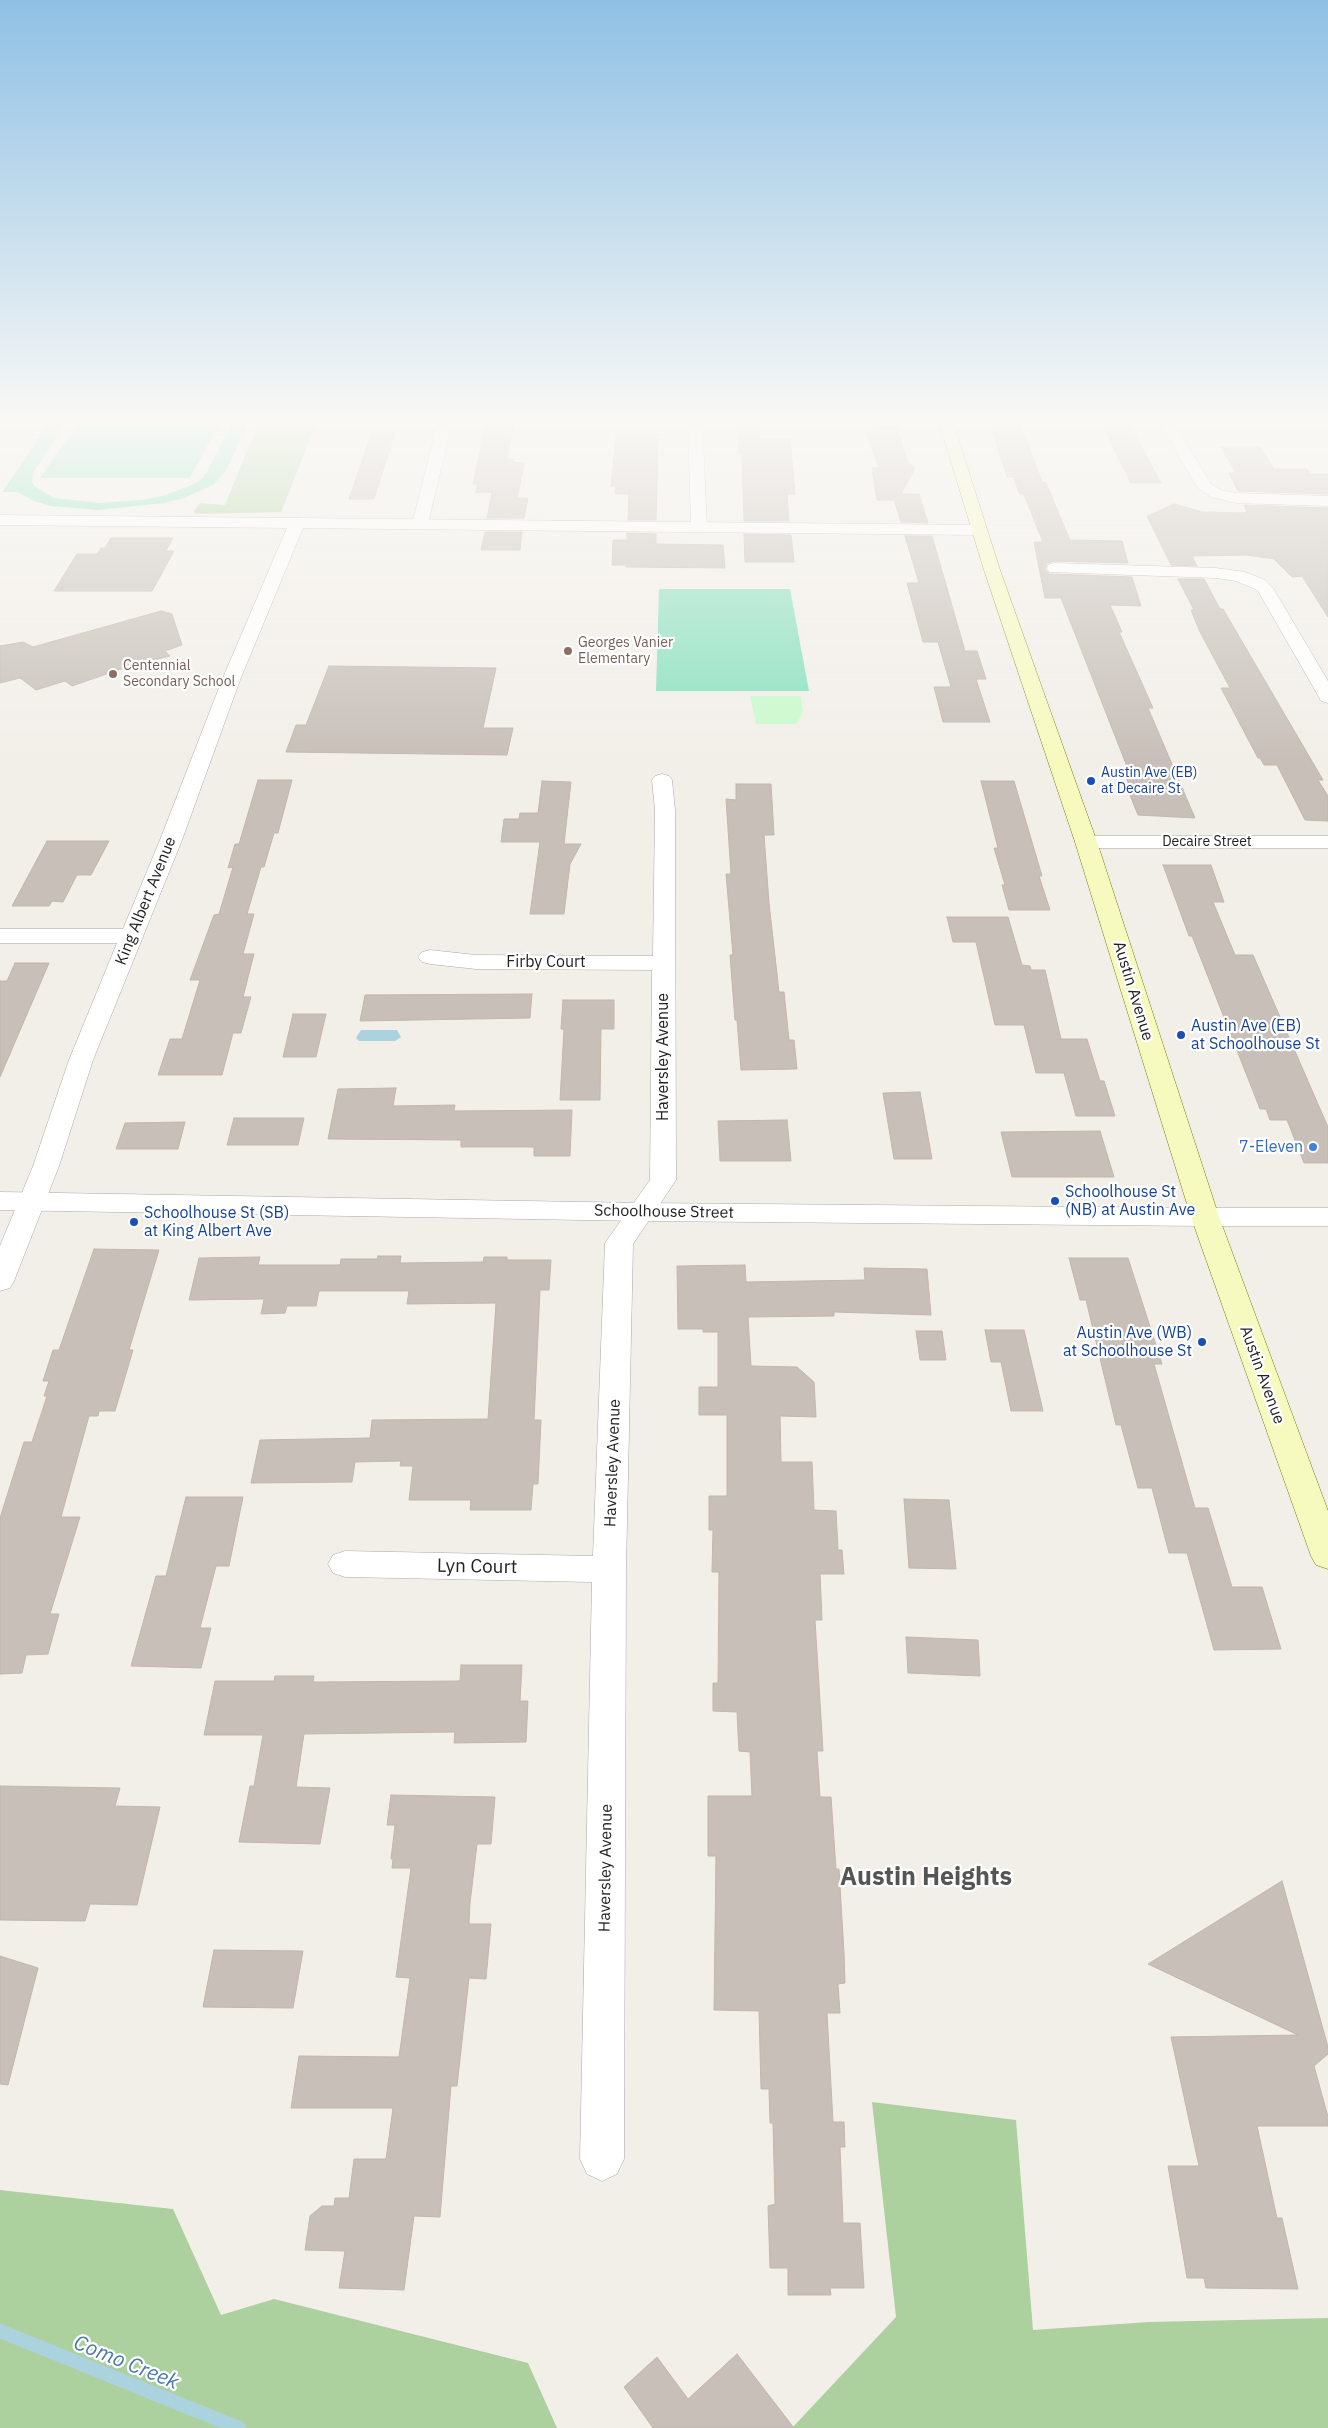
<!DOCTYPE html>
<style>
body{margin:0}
canvas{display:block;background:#f2efe9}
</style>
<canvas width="1328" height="2428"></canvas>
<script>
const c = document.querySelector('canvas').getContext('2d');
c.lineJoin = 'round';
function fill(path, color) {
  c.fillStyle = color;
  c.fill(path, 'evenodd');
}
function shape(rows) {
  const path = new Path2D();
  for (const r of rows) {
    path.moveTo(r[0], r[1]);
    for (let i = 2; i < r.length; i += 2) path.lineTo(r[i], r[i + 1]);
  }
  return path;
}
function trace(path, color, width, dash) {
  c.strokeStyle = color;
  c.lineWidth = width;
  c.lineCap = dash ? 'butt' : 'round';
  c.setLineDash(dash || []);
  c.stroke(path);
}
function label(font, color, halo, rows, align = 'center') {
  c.font = font + ' "IBM Plex Sans",sans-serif';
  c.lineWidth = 4.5;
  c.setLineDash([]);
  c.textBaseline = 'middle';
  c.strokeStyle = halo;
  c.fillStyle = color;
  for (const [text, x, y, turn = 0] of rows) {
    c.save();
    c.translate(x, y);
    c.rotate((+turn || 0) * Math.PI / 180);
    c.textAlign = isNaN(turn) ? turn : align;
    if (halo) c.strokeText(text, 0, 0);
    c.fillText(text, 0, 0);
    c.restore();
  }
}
const forest = shape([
 [259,422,317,422,281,512,195,514,194,511,200,503,225,505],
 [872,2102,1016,2120,1033,2330,1149,2322,1328,2318,1328,2428,792,2428,896,2317],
 [0,2190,173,2209,221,2315,274,2299,528,2363,557,2428,0,2428]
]);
const park = shape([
 [750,696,801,696,803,713,796,724,756,724]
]);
const pitch = shape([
 [50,422,67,422,33,473,32,482,34,486,54,498,100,503,142,500,162,496,192,485,202,479,207,472,232,422,249,422,226,471,213,485,184,498,164,503,98,510,51,506,34,501,17,492,2,492],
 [79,422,220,422,190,478,40,478],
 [659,589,790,589,809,691,656,691]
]);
const water = shape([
 [361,1030,397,1030,401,1037,395,1041,359,1041,356,1038]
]);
const stream = shape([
 [0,2331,239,2428]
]);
const building = shape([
 [486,422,514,422,507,459,513,459,514,462,523,463,524,465,517,498,528,498,524,518,487,518,492,492,476,493,477,484,473,484,486,422],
 [737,422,758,422,760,438,790,438,795,494,787,494,789,521,744,521,742,454,739,454,737,422],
 [990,422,1020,422,1042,482,1046,483,1070,540,1122,541,1128,563,1055,561,1047,563,1045,569,1049,574,1132,577,1141,606,1110,605,1122,632,1119,632,1153,708,1148,708,1195,818,1138,815,1126,785,1129,785,1123,769,1128,769,1061,598,1045,598,1034,542,1043,542,1024,495,1019,493,1014,477,1007,477,990,422],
 [1101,422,1128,422,1161,483,1131,483,1101,422],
 [896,427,908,462,915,468,901,494,919,494,928,523,901,522,894,500,877,500,872,468,879,468,865,428,896,427],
 [373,429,396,429,374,499,349,499,373,429],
 [616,436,656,437,656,439,658,439,656,520,628,520,629,494,615,494,616,486,611,486,616,436],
 [1221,447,1260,447,1274,469,1307,469,1310,474,1328,474,1328,494,1238,491,1229,473,1236,473,1221,447],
 [1174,504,1203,512,1242,513,1247,512,1244,505,1328,508,1328,617,1302,576,1292,577,1274,559,1246,555,1192,556,1197,566,1171,565,1147,516,1174,504],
 [485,532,522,532,520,550,481,550,485,532],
 [627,533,656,534,656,544,723,545,725,568,626,567,626,565,612,565,613,540,627,540,627,533],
 [744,534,791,535,794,562,745,562,744,534],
 [905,536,932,536,965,651,977,651,986,679,976,679,990,722,943,722,934,687,951,687,938,642,923,642,907,583,919,583,905,536],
 [111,538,173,538,166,551,174,551,152,591,54,591,77,554,97,554,101,548,105,548,111,538],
 [1178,579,1204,579,1220,609,1223,609,1323,780,1318,780,1328,796,1328,821,1305,820,1277,765,1264,765,1260,758,1258,758,1221,688,1230,688,1200,632,1191,610,1194,610,1178,579],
 [161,611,172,614,182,645,165,651,170,656,130,666,72,686,65,681,36,690,20,678,0,683,0,646,23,642,33,647,161,611],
 [329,666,496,668,483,728,513,728,507,755,286,752,296,725,306,725,329,666],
 [258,780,292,780,278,833,274,833,264,867,261,867,247,914,254,914,243,954,254,954,243,997,251,997,241,1033,233,1033,222,1075,158,1075,170,1039,182,1039,200,980,190,980,214,915,219,914,233,867,228,868,235,844,239,844,258,780],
 [542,781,571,782,564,844,581,844,570,864,564,914,530,914,540,842,501,842,504,819,519,819,520,813,538,813,542,781],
 [981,781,1014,781,1042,876,1039,876,1050,910,1009,910,1002,885,1005,885,994,848,998,848,981,781],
 [736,784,771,784,774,835,764,835,769,903,779,992,784,992,789,1040,794,1040,797,1069,741,1070,737,1020,735,1020,730,955,733,955,726,874,731,874,726,799,736,800,736,784],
 [47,841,109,841,91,875,77,875,63,902,52,901,49,906,12,906,47,841],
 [1163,865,1211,865,1224,902,1213,902,1235,955,1253,955,1328,1127,1328,1163,1304,1163,1287,1120,1270,1120,1266,1109,1260,1109,1192,936,1189,936,1163,865],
 [947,917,1008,917,1022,965,1030,966,1031,970,1045,970,1061,1039,1087,1039,1100,1081,1104,1081,1115,1116,1076,1116,1064,1073,1036,1073,1024,1025,995,1025,976,942,953,942,947,917],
 [15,963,49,963,0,1077,0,981,7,981,15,963],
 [532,994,530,1018,360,1021,365,995,532,994],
 [563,1000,614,1000,614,1029,601,1029,600,1100,560,1100,564,1029,561,1029,563,1000],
 [293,1014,326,1014,316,1057,283,1057,293,1014],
 [396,1088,393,1106,455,1105,454,1111,572,1110,570,1156,534,1156,534,1147,461,1147,461,1140,328,1139,338,1089,396,1088],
 [920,1092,932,1159,894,1159,883,1093,920,1092],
 [234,1118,304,1118,298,1145,227,1145,234,1118],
 [787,1120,791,1161,720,1161,718,1121,787,1120],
 [185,1122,178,1149,116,1149,125,1123,185,1122],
 [1100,1131,1114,1177,1012,1177,1001,1132,1100,1131],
 [94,1249,159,1250,129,1350,133,1350,115,1411,99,1411,98,1416,89,1416,61,1517,80,1517,50,1614,59,1614,48,1654,26,1655,22,1673,0,1674,0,1518,24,1442,32,1442,47,1396,44,1396,49,1381,43,1381,53,1350,59,1350,94,1249],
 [378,1256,401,1256,400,1263,483,1262,484,1257,507,1257,507,1260,551,1260,549,1290,540,1290,534,1420,541,1420,538,1484,533,1484,531,1510,470,1510,471,1500,409,1500,413,1466,400,1466,401,1461,355,1462,352,1482,251,1483,260,1440,370,1438,372,1420,488,1419,496,1303,407,1304,409,1291,319,1291,316,1306,287,1306,285,1313,261,1314,264,1299,189,1300,199,1258,260,1257,258,1265,340,1265,341,1259,377,1259,378,1256],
 [1069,1258,1128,1258,1162,1364,1154,1364,1195,1508,1208,1508,1232,1587,1262,1587,1281,1649,1214,1650,1187,1553,1169,1553,1152,1488,1138,1488,1121,1425,1116,1425,1086,1300,1080,1300,1069,1258],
 [745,1265,746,1282,865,1280,864,1268,927,1269,931,1315,834,1312,834,1316,748,1317,751,1366,797,1367,814,1382,816,1417,780,1416,781,1462,812,1462,814,1510,836,1511,838,1550,842,1550,844,1574,820,1574,822,1620,815,1620,823,1751,817,1751,820,1797,831,1797,836,1869,839,1869,844,1953,845,1983,838,1984,840,2013,827,2013,833,2122,844,2122,845,2147,840,2147,843,2223,860,2223,864,2288,830,2288,831,2295,788,2295,788,2268,770,2268,768,2206,775,2204,773,2123,770,2123,769,2089,761,2089,759,2011,714,2010,716,1856,708,1856,708,1796,752,1796,750,1752,739,1751,737,1712,713,1711,713,1683,718,1683,719,1572,712,1572,713,1530,709,1530,709,1496,727,1496,727,1415,699,1415,699,1387,718,1387,718,1332,703,1332,703,1329,678,1329,677,1266,745,1265],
 [985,1330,1024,1330,1043,1411,1011,1411,1001,1362,991,1362,985,1330],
 [916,1331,942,1331,946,1360,920,1360,916,1331],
 [186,1497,243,1497,229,1566,216,1566,200,1628,211,1628,201,1668,131,1666,156,1576,166,1576,186,1497],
 [904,1499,949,1500,956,1569,909,1568,904,1499],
 [906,1637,978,1640,980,1676,908,1673,906,1637],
 [461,1665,522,1665,520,1701,528,1701,526,1742,454,1743,455,1732,304,1734,296,1787,330,1788,320,1844,239,1842,250,1786,254,1786,263,1735,204,1735,215,1681,274,1681,275,1676,314,1676,313,1682,460,1681,461,1665],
 [0,1786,120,1788,115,1806,160,1807,137,1905,90,1904,85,1921,0,1920,0,1786],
 [391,1795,495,1797,491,1844,477,1844,470,1903,469,1924,491,1924,486,1979,469,1978,457,2086,451,2086,440,2217,414,2216,404,2290,339,2288,345,2251,305,2250,310,2216,322,2206,334,2206,335,2198,349,2198,354,2159,386,2159,393,2108,291,2108,299,2056,399,2057,410,1978,396,1977,411,1868,392,1868,393,1859,391,1859,395,1825,387,1825,391,1795],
 [1282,1881,1328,2047,1328,2054,1314,2066,1328,2117,1328,2126,1257,2126,1277,2218,1282,2218,1298,2289,1206,2288,1204,2278,1187,2278,1168,2166,1199,2166,1171,2037,1298,2035,1148,1964,1282,1881],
 [214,1950,303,1951,293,2008,203,2007,214,1950],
 [0,1956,38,1968,8,2085,0,2084,0,1956],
 [737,2354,794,2428,653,2428,624,2387,657,2357,688,2399,737,2354]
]);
const minor = shape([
 [438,422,452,422,428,524,420,529,412,524,438,422],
 [688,422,702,422,707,526,699,531,691,526,688,422],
 [1159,422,1173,422,1211,484,1221,490,1236,493,1328,496,1328,506,1236,503,1211,497,1197,487,1159,422],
 [297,518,305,523,240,680,182,840,93,1060,59,1166,14,1281,10,1288,0,1291,0,1246,33,1166,69,1060,117,943,0,943,0,929,123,929,160,840,222,680,289,523,297,518],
 [1055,563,1216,568,1245,572,1265,580,1273,588,1328,681,1328,703,1321,701,1319,697,1258,591,1253,588,1236,581,1216,578,1049,572,1047,568,1049,564,1055,563],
 [662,774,669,776,672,780,675,810,676,1180,633,1244,626,1569,624,2159,617,2174,602,2181,587,2174,580,2159,592,1582,345,1577,333,1573,328,1564,333,1555,345,1551,593,1556,605,1243,650,1180,652,970,476,969,430,964,422,962,418,957,422,952,430,950,476,955,653,956,655,810,652,780,655,776,662,774],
 [1205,1208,1328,1208,1328,1226,1205,1226,1195,1223,1191,1217,1195,1211,1205,1208]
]);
const tertiary = shape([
 [0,515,978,525,984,527,986,530,984,533,978,535,0,525,0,515],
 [1086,836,1328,836,1328,848,1086,848,1078,847,1075,842,1078,837,1086,836],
 [0,1192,641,1203,1205,1208,1215,1211,1219,1217,1215,1223,1205,1226,641,1221,0,1210,0,1192]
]);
const secondary = shape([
 [939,422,953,422,1000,570,1097,842,1219,1217,1328,1511,1328,1569,1316,1565,1311,1556,1191,1217,1075,842,984,570,939,422]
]);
const markers = [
 [568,651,5,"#8d6e63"],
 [113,674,5,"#8d6e63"],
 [1091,781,5,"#1a4fb4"],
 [1181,1035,5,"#1a4fb4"],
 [1313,1147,5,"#3f7fe0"],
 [1055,1201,5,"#1a4fb4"],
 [134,1222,5,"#1a4fb4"],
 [1202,1342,5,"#1a4fb4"]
];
const farEducationnames = [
 ["Georges Vanier",578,643],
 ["Elementary",578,659],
 ["Centennial",123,666],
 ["Secondary School",123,682]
];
const farTransitnames = [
 ["Austin Ave (EB)",1101,773],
 ["at Decaire St",1101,789]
];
const farStreetnames = [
 ["Decaire Street",1207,842]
];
const streetNames = [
 ["King Albert Avenue",146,901,-68],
 ["Firby Court",546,962],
 ["Austin Avenue",1133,991,73],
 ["Haversley Avenue",663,1057,-90],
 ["Schoolhouse Street",664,1212,1],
 ["Austin Avenue",1262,1375,70],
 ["Haversley Avenue",613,1463,-88],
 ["Haversley Avenue",606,1868,-89]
];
const transitNames = [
 ["Austin Ave (EB)",1191,1026],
 ["at Schoolhouse St",1191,1044],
 ["Schoolhouse St",1065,1192],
 ["(NB) at Austin Ave",1065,1210],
 ["Schoolhouse St (SB)",144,1213],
 ["at King Albert Ave",144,1231],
 ["Austin Ave (WB)",1192,1333,"right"],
 ["at Schoolhouse St",1192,1351,"right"]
];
const shopNames = [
 ["7-Eleven",1303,1147]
];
const nearStreetnames = [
 ["Lyn Court",477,1567,1]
];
const nearWaternames = [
 ["Como Creek",126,2363,22]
];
const nearDistrictnames = [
 ["Austin Heights",926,1878]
];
fill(forest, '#add19e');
fill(park, '#c8facc');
fill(pitch, '#88e0be');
fill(water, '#aad3df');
trace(stream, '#aad3df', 14);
fill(building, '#c7bfb8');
trace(building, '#c4b6ab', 1);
trace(minor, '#a9a9a9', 1);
trace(tertiary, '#a9a9a9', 1);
trace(secondary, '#707d05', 1);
fill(minor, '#fff');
fill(tertiary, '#fff');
fill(secondary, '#f7fabf');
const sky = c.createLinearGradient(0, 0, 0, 762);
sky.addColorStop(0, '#8fc0e4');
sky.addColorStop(0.55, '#f9f8f5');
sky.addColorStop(1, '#f9f8f500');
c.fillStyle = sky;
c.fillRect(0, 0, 1328, 762);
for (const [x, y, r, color] of markers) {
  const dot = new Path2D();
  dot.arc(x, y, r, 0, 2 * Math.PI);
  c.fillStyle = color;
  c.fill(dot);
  trace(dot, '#fff', 2);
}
label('14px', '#785e54', '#fff', farEducationnames, 'left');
label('14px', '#164399', '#fff', farTransitnames, 'left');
label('14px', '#222', '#fff', farStreetnames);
label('16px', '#222', '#fff', streetNames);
label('16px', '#164399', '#fff', transitNames, 'left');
label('16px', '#366cbe', '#fff', shopNames, 'right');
label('19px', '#222', '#fff', nearStreetnames);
label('italic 21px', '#4a7aab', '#fff', nearWaternames);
label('bold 25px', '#555', '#fff', nearDistrictnames);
</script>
